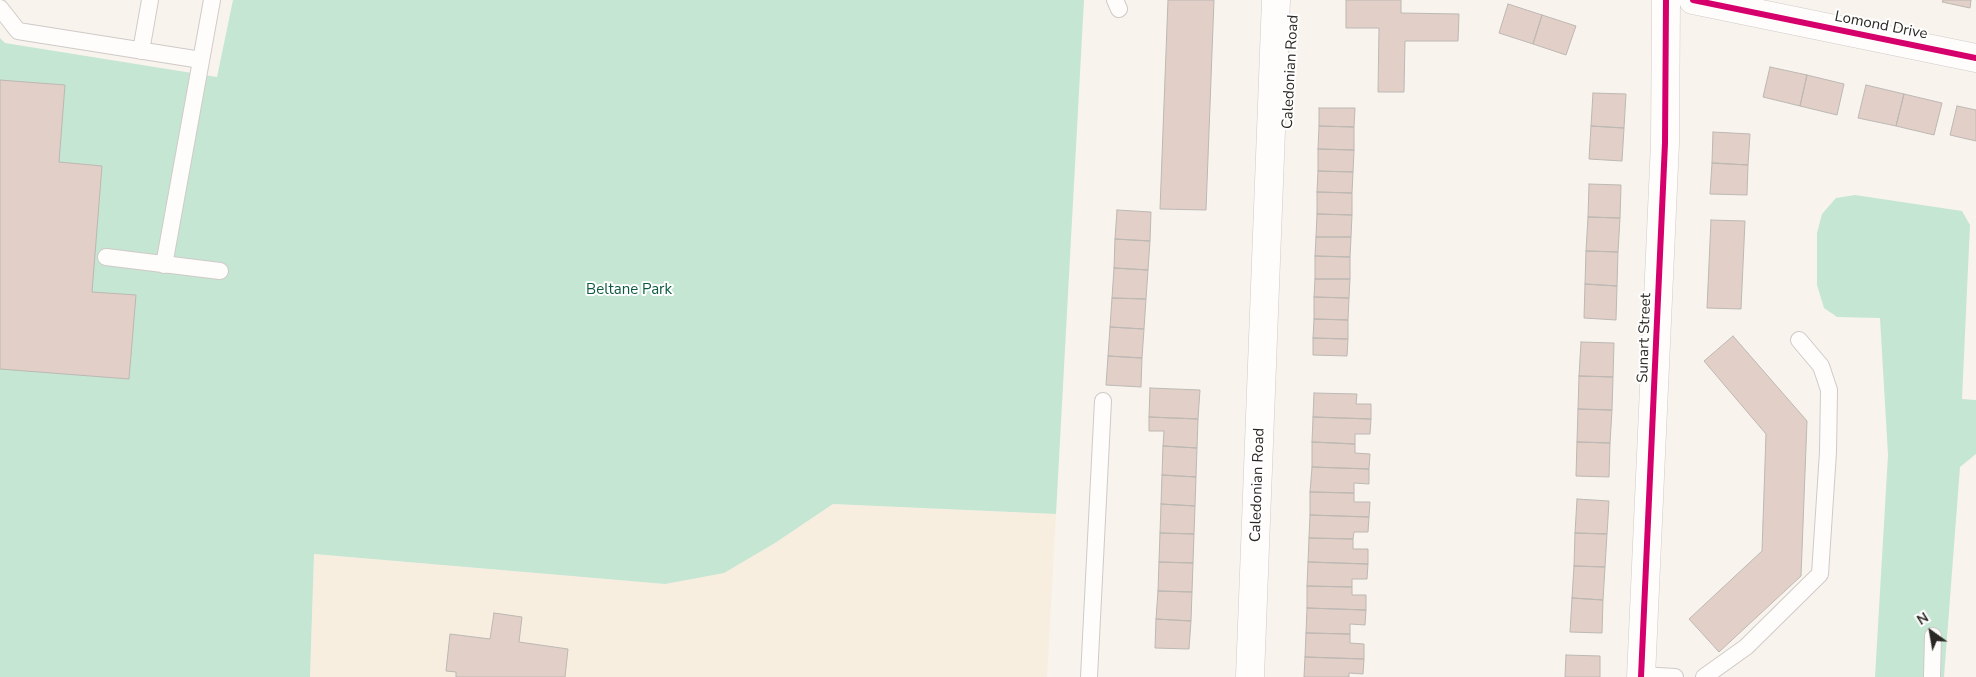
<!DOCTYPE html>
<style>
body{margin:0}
#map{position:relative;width:1976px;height:677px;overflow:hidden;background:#f9f3ee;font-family:"Nunito Sans",sans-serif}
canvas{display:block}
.north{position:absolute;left:1906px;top:607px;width:50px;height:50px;-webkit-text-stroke:4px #fff;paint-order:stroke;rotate:328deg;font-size:14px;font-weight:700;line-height:20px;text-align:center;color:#2b2824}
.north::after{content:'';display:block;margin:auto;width:18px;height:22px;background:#2b2824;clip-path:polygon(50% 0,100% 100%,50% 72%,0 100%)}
</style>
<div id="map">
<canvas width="1976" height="677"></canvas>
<div class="north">N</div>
</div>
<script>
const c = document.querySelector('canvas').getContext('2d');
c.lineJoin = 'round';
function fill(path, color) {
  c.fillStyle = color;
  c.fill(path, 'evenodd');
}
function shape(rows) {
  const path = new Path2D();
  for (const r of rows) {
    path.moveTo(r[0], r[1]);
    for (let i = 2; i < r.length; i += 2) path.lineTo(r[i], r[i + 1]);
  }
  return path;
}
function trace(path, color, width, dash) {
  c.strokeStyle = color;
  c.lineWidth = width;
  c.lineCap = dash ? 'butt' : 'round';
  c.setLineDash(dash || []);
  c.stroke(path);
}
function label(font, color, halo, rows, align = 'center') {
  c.font = font + ' "Nunito Sans",sans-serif';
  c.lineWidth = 4;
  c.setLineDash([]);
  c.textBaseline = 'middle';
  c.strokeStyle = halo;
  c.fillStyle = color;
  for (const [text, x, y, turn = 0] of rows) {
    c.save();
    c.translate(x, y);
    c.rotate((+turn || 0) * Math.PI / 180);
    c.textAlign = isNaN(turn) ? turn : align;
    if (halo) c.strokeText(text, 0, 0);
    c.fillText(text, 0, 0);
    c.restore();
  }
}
const education = shape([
 [833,504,1056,514,1047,677,310,677,314,554,665,584,775,543]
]);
const green = shape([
 [233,0,1084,0,1056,514,833,504,775,543,724,573,665,584,314,554,310,677,0,677,0,38,5,43,217,77],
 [1855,195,1962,211,1970,225,1962,399,1976,400,1976,454,1960,467,1944,677,1875,677,1888,455,1880,318,1837,317,1824,308,1817,285,1817,233,1822,214,1836,198]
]);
const building = shape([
 [1168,0,1214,0,1206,210,1160,209,1168,0],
 [1346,0,1401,0,1401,13,1459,14,1458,41,1405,41,1404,92,1378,92,1379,28,1346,28,1346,0],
 [1943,0,1971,0,1970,8,1942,2,1943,0],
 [1508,4,1542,15,1533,44,1499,33,1508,4],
 [1542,15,1576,26,1566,55,1533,44,1542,15],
 [1770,67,1807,75,1800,106,1763,97,1770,67],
 [1807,75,1844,84,1837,115,1800,106,1807,75],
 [0,80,65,85,59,162,102,166,92,292,136,295,129,379,0,369,0,80],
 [1866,85,1904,94,1896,126,1858,118,1866,85],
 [1593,93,1626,94,1624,128,1591,126,1593,93],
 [1904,94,1942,103,1934,135,1896,126,1904,94],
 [1957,106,1976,110,1976,141,1950,135,1957,106],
 [1319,108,1355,108,1354,127,1319,126,1319,108],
 [1319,126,1354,127,1354,150,1318,149,1319,126],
 [1591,126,1624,128,1622,161,1589,159,1591,126],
 [1713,132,1750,134,1748,165,1712,163,1713,132],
 [1318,149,1354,150,1353,172,1318,171,1318,149],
 [1712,163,1748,165,1747,195,1710,194,1712,163],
 [1318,171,1353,172,1352,193,1317,192,1318,171],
 [1589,184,1621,185,1620,218,1588,217,1589,184],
 [1317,192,1352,193,1352,215,1317,214,1317,192],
 [1117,210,1151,212,1150,241,1115,239,1117,210],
 [1317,214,1352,215,1351,237,1316,237,1317,214],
 [1588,217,1620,218,1618,252,1586,251,1588,217],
 [1711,220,1745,221,1741,309,1707,308,1711,220],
 [1316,237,1351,237,1350,257,1315,256,1316,237],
 [1115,239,1150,241,1148,270,1114,268,1115,239],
 [1586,251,1618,252,1617,286,1585,284,1586,251],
 [1315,256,1350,257,1350,279,1315,279,1315,256],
 [1114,268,1148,270,1146,299,1112,298,1114,268],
 [1315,279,1350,279,1349,298,1314,297,1315,279],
 [1585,284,1617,286,1616,320,1584,318,1585,284],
 [1314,297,1349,298,1348,320,1314,319,1314,297],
 [1112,298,1146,299,1144,329,1110,327,1112,298],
 [1314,319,1348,320,1348,339,1313,338,1314,319],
 [1110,327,1144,329,1142,358,1108,356,1110,327],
 [1733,336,1807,421,1801,576,1719,652,1689,619,1762,551,1766,434,1704,361,1733,336],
 [1313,338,1348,339,1347,356,1313,355,1313,338],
 [1581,342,1614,343,1613,377,1579,376,1581,342],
 [1108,356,1142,358,1141,387,1106,385,1108,356],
 [1579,376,1613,377,1612,410,1578,409,1579,376],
 [1150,388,1200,390,1198,419,1149,417,1150,388],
 [1314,393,1357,394,1356,404,1371,404,1371,419,1313,417,1314,393],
 [1578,409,1612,410,1610,443,1577,442,1578,409],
 [1149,417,1198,419,1197,448,1163,446,1164,431,1149,431,1149,417],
 [1313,417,1371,419,1370,434,1355,434,1355,444,1312,442,1313,417],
 [1312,442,1355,444,1355,453,1370,454,1369,469,1312,467,1312,442],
 [1577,442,1610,443,1609,477,1576,476,1577,442],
 [1163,446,1197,448,1196,477,1162,475,1163,446],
 [1312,467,1369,469,1369,484,1354,483,1354,493,1310,492,1312,467],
 [1162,475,1196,477,1195,506,1161,504,1162,475],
 [1310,492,1354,493,1354,502,1370,502,1369,517,1310,515,1310,492],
 [1577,499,1609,501,1607,534,1575,533,1577,499],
 [1161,504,1195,506,1194,534,1160,533,1161,504],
 [1310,515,1369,517,1368,532,1354,532,1353,539,1309,538,1310,515],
 [1160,533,1194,534,1193,563,1159,562,1160,533],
 [1575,533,1607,534,1605,567,1574,566,1575,533],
 [1309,538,1353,539,1353,549,1368,549,1368,564,1308,562,1309,538],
 [1159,562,1193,563,1192,592,1158,591,1159,562],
 [1308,562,1368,564,1367,579,1352,579,1352,587,1307,586,1308,562],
 [1574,566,1605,567,1603,600,1572,598,1574,566],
 [1307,586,1352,587,1352,595,1366,595,1366,610,1307,608,1307,586],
 [1158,591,1192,592,1191,621,1156,619,1158,591],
 [1572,598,1603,600,1602,633,1570,632,1572,598],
 [1307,608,1366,610,1365,625,1350,624,1350,634,1306,633,1307,608],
 [494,613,522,617,519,642,568,649,565,677,456,677,456,672,446,671,450,634,490,639,494,613],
 [1156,619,1191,621,1189,649,1155,648,1156,619],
 [1306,633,1350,634,1350,643,1364,644,1364,659,1305,657,1306,633],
 [1566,655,1600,656,1600,677,1565,677,1566,655],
 [1305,657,1364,659,1363,674,1349,673,1349,677,1304,677,1305,657]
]);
const service = shape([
 [1115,0,1119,9],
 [0,8,18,31,201,60],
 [141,51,150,0],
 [106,257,220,271],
 [164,265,212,0],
 [1642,675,1675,677],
 [1089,677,1103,401],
 [1704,677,1746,647,1820,574,1828,452,1829,390,1821,366,1799,340],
 [1932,677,1933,636]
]);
const minor = shape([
 [1693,0,1976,58],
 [1641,677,1665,143,1666,0]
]);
const secondary = shape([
 [1250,677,1276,0]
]);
const cycleway = shape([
 [1693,0,1976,58],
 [1641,677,1665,143,1666,0]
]);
const streetNames = [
 ["Lomond Drive",1881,26,11],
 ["Caledonian Road",1291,72,-87],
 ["Sunart Street",1645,338,-88],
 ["Caledonian Road",1258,485,-88]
];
const parkNames = [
 ["Beltane Park",629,290]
];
fill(education, '#f8eee0');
fill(green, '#c5e6d3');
fill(building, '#e2cfc7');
trace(building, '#bcb8b4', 1);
trace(service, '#cfcac7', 18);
trace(minor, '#cfcac7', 29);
trace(secondary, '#cfcac7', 29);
trace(service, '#fefdfc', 16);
trace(minor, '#fefdfc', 28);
trace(secondary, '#fefdfc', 28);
trace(cycleway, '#d6006c', 6);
label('15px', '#2b2824', '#fff', streetNames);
label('15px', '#0d5a40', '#fff', parkNames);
</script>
